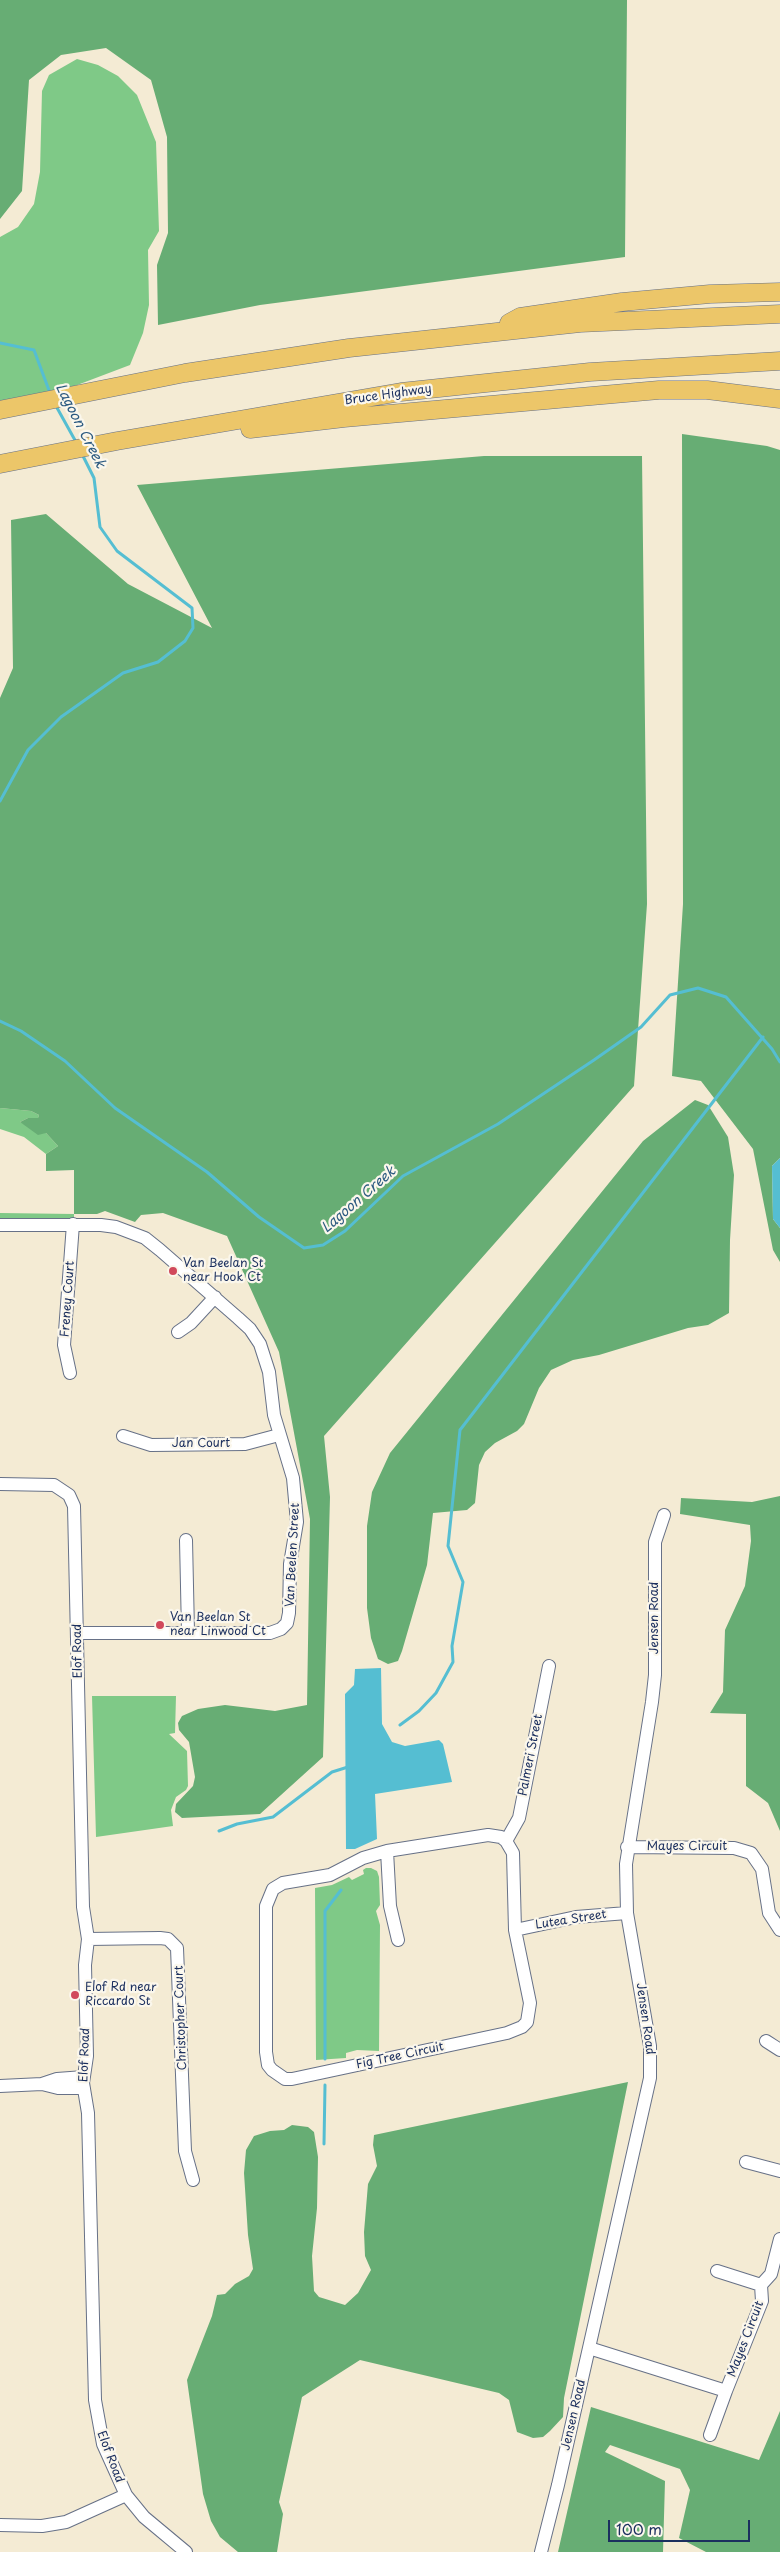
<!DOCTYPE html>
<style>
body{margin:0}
#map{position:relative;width:780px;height:2552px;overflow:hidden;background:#f4ebd4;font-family:"Playpen Sans",sans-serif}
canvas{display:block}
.scale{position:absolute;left:608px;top:2520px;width:142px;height:22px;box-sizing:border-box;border:2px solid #1b2f5e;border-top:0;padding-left:6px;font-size:15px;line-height:18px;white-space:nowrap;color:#1b2f5e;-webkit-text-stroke:4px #fbf7ec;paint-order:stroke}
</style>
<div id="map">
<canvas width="780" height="2552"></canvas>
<div class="scale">100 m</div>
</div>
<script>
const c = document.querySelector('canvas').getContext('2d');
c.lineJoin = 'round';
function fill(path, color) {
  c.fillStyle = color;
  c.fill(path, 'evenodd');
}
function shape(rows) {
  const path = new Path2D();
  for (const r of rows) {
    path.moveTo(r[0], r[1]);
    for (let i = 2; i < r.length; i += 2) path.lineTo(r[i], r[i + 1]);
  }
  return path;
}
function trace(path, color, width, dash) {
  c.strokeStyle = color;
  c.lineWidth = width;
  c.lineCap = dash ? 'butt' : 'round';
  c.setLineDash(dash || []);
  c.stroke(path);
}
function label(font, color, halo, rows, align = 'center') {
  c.font = font + ' "Playpen Sans",sans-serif';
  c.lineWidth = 4.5;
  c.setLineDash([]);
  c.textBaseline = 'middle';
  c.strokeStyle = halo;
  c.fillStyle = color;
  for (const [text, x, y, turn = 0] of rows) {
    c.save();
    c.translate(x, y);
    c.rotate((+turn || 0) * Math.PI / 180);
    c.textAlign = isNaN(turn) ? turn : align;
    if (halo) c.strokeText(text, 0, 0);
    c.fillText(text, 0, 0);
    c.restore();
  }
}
const green = shape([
 [77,59,98,65,118,76,137,95,156,142,159,231,148,250,149,305,143,333,130,365,64,390,0,403,0,237,18,227,34,204,40,172,42,91,49,75],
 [0,1108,31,1111,39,1115,38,1118,28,1118,20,1122,46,1133,58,1146,46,1154,24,1137,0,1129],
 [0,1213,74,1214,74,1219,0,1219],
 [92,1696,176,1696,175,1733,169,1734,187,1751,188,1786,186,1790,176,1797,171,1810,173,1826,96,1837],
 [366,1868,371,1868,377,1871,379,1877,380,1905,376,1911,380,1925,379,2051,357,2050,346,2053,346,2058,316,2060,315,1888,332,1885,349,1877,352,1880,364,1874,363,1870]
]);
const forest = shape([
 [0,0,627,0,625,257,260,305,158,325,157,265,168,233,167,137,151,80,106,48,61,55,29,80,22,191,0,219],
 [682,434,767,446,780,450,780,1158,772,1166,773,1219,780,1228,780,1262,773,1250,753,1149,701,1081,672,1076,683,904],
 [484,456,642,456,647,904,634,1086,324,1436,330,1497,323,1757,260,1814,182,1818,175,1812,176,1804,193,1786,195,1777,189,1742,179,1730,178,1723,182,1716,198,1709,225,1705,275,1711,307,1705,310,1519,279,1352,227,1236,163,1213,141,1215,135,1222,105,1211,97,1214,74,1214,74,1170,46,1171,46,1154,58,1146,46,1133,38,1135,20,1122,28,1118,38,1118,39,1115,31,1111,0,1108,0,698,13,668,11,520,46,514,128,584,212,628,137,485],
 [695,1100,708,1105,728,1137,734,1175,730,1240,729,1313,708,1325,688,1328,599,1355,573,1360,551,1370,539,1388,524,1424,517,1431,495,1443,485,1452,479,1465,475,1503,467,1510,433,1513,427,1565,402,1651,398,1661,388,1664,378,1659,371,1638,367,1608,367,1526,372,1492,390,1453,643,1141],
 [780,1496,780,1831,768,1803,746,1786,746,1714,710,1713,723,1692,725,1630,745,1586,751,1541,750,1525,680,1514,681,1498,752,1502],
 [628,2082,564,2398,563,2417,550,2431,543,2437,533,2438,517,2432,509,2400,499,2393,360,2360,302,2397,279,2502,283,2514,277,2552,238,2552,220,2537,211,2521,203,2494,187,2380,212,2316,217,2295,225,2294,235,2284,249,2276,253,2269,248,2235,244,2173,246,2150,254,2136,270,2131,284,2130,292,2125,308,2127,314,2132,318,2157,317,2208,312,2256,314,2291,319,2297,345,2305,358,2293,371,2270,365,2256,364,2232,368,2184,377,2166,373,2145,374,2135],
 [591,2407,759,2460,780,2411,780,2552,706,2552,679,2538,690,2490,680,2469,610,2445,605,2452,665,2481,663,2552,558,2552]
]);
const water = shape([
 [780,1158,780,1228,773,1219,772,1166],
 [381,1668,382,1724,392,1742,405,1746,439,1740,443,1744,452,1782,375,1794,377,1839,355,1849,346,1849,345,1694,354,1685,355,1669]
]);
const stream = shape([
 [0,343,34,350,50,393],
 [56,406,76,442],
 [0,801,28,750,61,717,123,673,158,662,185,641,193,628,192,608,117,551,100,527,94,478,82,454],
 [0,1021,21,1031,65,1061,115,1108,207,1172,259,1217,304,1248,323,1245,345,1231,403,1176,498,1124,594,1060,641,1027,670,995,698,988,726,997,772,1049,780,1062],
 [400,1725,419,1711,436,1693,453,1662,452,1646,463,1582,448,1546,460,1430,763,1037],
 [219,1831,237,1824,273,1817,332,1772,348,1767],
 [325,2059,325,1911,341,1890],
 [324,2144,325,2085]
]);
const minor = shape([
 [0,1225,101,1225,116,1227,145,1238,160,1250,238,1318,250,1329,260,1344,269,1372,274,1415,293,1478,297,1522,290,1564,289,1613,287,1623,281,1629,270,1633,78,1633],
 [178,1332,191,1323,215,1297],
 [70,1373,64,1345,73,1224],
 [123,1436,151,1445,245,1444,279,1435],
 [0,1484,54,1485,69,1495,74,1506,83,1907,88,1939,85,1965,87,2056,83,2083,88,2113,95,2400,103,2444,126,2495,144,2517,186,2552],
 [186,1540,188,1632],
 [488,1835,501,1837,506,1841,513,1853,515,1930,530,2003,527,2022,522,2027,507,2033,292,2079,285,2079,272,2070,268,2065,266,2052,266,1906,273,1889,283,1883,330,1875,363,1858,387,1851,488,1835],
 [506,1841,519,1818,549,1666],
 [627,1847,734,1848,751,1853,762,1869,769,1913,780,1930],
 [387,1851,390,1906,398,1940],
 [515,1930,576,1917,627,1913],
 [88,1939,160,1938,168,1939,177,1948,185,2151,193,2180],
 [766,2041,780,2050],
 [42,2084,58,2088,84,2088],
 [0,2086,42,2084,57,2079,84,2077],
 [746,2162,780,2171],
 [717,2271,761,2285],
 [589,2348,726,2391,762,2301,761,2285,771,2274,780,2239],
 [710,2435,726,2391],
 [0,2525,42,2526,66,2522,126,2495],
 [541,2552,558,2485,650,2078,650,2046,627,1913,626,1864,652,1702,655,1675,655,1542,664,1515]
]);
const highway = shape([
 [509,323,520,317,622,302,710,294,780,292],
 [0,410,185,373,349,348,580,323,780,314],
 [250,429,344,418,659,390,707,390,780,399],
 [0,464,117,441,401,392,590,372,780,361]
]);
const markers = [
 [173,1271,5,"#d1495b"],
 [160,1625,5,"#d1495b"],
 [75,1995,5,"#d1495b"]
];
const streetNames = [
 ["Bruce Highway",388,395,-8],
 ["Freney Court",68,1299,-86],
 ["Jan Court",201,1444],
 ["Van Beelen Street",293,1555,-87],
 ["Jensen Road",655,1618,-90],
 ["Elof Road",78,1651,-91],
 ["Palmeri Street",531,1755,-79],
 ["Mayes Circuit",687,1847],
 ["Lutea Street",571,1920,-9],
 ["Christopher Court",181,2018,-92],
 ["Jensen Road",645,2019,82],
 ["Elof Road",85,2055,-88],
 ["Fig Tree Circuit",400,2056,-12],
 ["Mayes Circuit",746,2339,-69],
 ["Jensen Road",574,2415,-77],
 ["Elof Road",110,2457,69]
];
const poiNames = [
 ["Van Beelan St",183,1264],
 ["near Hook Ct",183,1278],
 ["Van Beelan St",170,1618],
 ["near Linwood Ct",170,1632],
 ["Elof Rd near",85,1988],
 ["Riccardo St",85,2002]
];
const waterNames = [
 ["Lagoon Creek",80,426,63],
 ["Lagoon Creek",359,1200,-41]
];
fill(green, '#7fc987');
fill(forest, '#67ad74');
fill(water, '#55bed2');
trace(stream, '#55bed2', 3);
trace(minor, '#677187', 14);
trace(highway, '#677187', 19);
trace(minor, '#fff', 12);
trace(highway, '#ecc669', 18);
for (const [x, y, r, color] of markers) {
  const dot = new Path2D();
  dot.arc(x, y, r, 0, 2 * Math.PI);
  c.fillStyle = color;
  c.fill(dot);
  trace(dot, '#fbf7ec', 2);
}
label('12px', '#1b2f5e', '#fbf7ec', streetNames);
label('12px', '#1b2f5e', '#fbf7ec', poiNames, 'left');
label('italic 14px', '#2c5a81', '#fbf7ec', waterNames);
</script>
